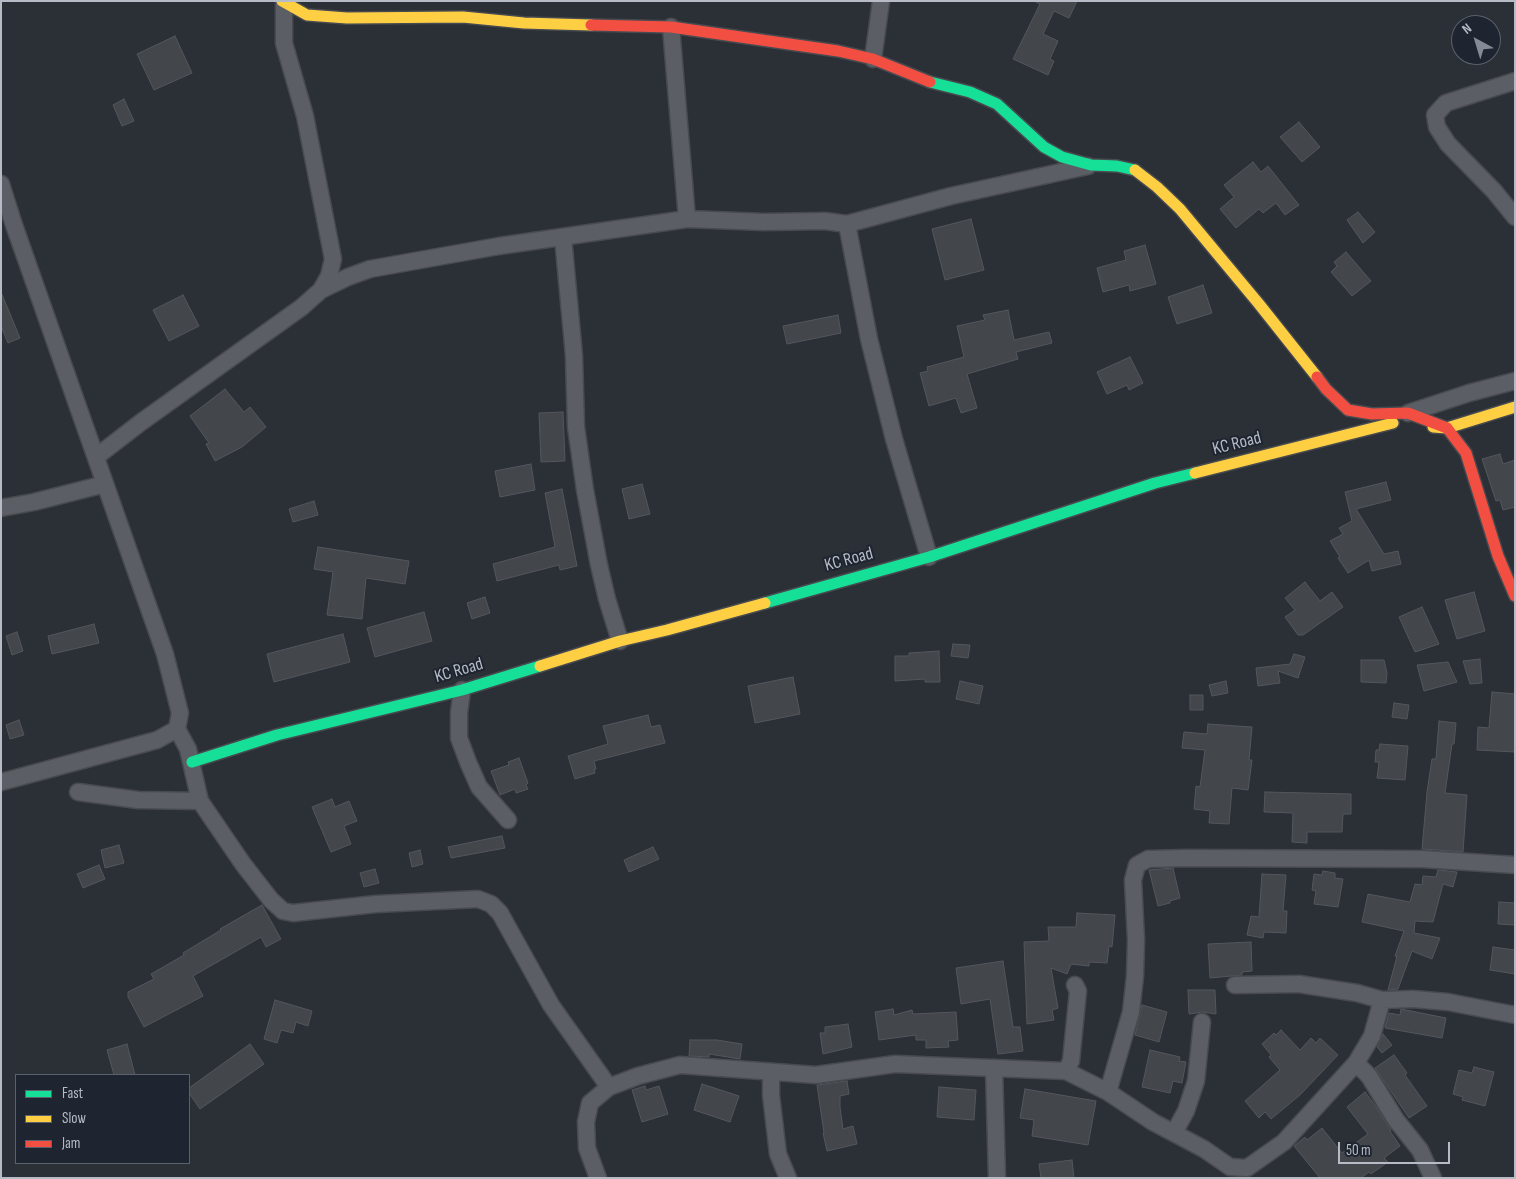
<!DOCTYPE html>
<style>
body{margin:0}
#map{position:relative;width:1516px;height:1179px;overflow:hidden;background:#2b2f36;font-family:"Sofia Sans Condensed",sans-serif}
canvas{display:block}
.frame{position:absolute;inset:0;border:2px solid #b6bbc6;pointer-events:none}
.legend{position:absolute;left:15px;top:1074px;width:175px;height:90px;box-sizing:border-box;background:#1f2530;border:1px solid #5b616c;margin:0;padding:6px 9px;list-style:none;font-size:15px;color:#b6bbc6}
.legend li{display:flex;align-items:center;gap:10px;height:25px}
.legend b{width:25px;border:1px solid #5b616c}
.north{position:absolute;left:1451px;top:15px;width:50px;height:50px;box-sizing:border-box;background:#1f2530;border:1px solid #5b616c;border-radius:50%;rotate:321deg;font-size:14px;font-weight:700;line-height:20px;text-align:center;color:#b6bbc6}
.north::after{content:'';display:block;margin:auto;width:18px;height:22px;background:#858a94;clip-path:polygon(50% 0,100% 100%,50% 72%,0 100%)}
.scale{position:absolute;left:1338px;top:1142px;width:112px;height:22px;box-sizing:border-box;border:2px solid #b6bbc6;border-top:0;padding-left:6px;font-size:15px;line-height:18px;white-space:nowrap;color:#b6bbc6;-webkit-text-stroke:4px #1f2530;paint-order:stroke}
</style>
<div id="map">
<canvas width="1516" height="1179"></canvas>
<div class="frame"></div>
<ul class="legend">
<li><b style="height:6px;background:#16e098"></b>Fast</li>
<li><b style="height:6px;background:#ffcf43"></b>Slow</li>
<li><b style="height:6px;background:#f24e42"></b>Jam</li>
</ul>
<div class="north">N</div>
<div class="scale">50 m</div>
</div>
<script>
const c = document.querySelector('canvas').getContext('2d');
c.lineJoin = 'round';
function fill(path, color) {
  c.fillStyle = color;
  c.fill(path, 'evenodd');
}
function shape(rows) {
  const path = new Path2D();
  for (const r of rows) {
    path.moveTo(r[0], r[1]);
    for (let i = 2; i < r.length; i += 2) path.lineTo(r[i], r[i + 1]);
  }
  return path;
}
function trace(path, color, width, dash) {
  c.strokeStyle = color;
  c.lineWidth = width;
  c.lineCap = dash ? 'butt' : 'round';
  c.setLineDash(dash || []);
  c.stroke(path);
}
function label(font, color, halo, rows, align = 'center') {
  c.font = font + ' "Sofia Sans Condensed",sans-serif';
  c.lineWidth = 4;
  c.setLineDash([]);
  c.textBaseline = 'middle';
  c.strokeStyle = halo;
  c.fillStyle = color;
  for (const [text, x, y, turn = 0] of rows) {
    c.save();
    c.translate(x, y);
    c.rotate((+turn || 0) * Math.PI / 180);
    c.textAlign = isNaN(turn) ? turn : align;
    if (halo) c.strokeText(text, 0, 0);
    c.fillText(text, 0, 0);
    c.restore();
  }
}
const building = shape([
 [1034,1,1077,1,1069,18,1054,11,1043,34,1058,41,1050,59,1054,61,1048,75,1013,59,1040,4,1034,1],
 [175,36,192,73,154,90,137,54,175,36],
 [124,99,134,121,122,126,113,105,124,99],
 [1299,122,1320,147,1302,162,1280,137,1299,122],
 [1253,162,1261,172,1268,166,1299,205,1285,215,1276,203,1263,213,1259,209,1236,228,1220,209,1234,197,1224,185,1253,162],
 [1358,212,1375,232,1363,243,1347,220,1358,212],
 [971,219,984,270,945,280,932,229,971,219],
 [1145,245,1156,284,1130,291,1129,285,1103,292,1097,268,1126,260,1124,251,1145,245],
 [1346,252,1371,281,1352,296,1331,272,1337,266,1334,262,1346,252],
 [1203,285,1212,313,1177,324,1168,297,1203,285],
 [1,292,20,338,8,343,1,326,1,292],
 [183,295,199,326,169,341,153,310,183,295],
 [1008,310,1014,340,1049,332,1052,343,1016,352,1018,359,967,374,977,408,961,413,956,398,929,406,920,373,928,371,927,367,964,357,957,326,985,320,983,315,1008,310],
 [838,315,841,333,787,344,783,326,838,315],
 [1130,357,1143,383,1129,390,1127,385,1107,394,1097,372,1130,357],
 [225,389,244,412,250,407,266,427,242,447,215,461,206,444,209,443,190,416,225,389],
 [563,412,565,461,541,462,539,413,563,412],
 [1500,454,1503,464,1515,460,1515,507,1503,510,1500,500,1496,501,1482,459,1500,454],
 [531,464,535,490,500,497,495,471,531,464],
 [1386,482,1391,500,1356,509,1384,554,1398,551,1401,564,1372,571,1369,560,1348,573,1338,558,1340,557,1330,541,1343,534,1339,528,1352,521,1345,492,1386,482],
 [642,484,650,514,629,519,622,489,642,484],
 [562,489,577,566,560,570,559,565,497,581,493,564,555,547,545,493,562,489],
 [314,501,318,515,293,522,289,509,314,501],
 [318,547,409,561,405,584,366,578,362,619,327,615,333,572,314,569,318,547],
 [1305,582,1320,601,1332,592,1343,607,1303,635,1298,635,1285,617,1295,610,1285,598,1305,582],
 [1474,592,1485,631,1457,639,1445,600,1474,592],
 [485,597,490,613,472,619,467,603,485,597],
 [1422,607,1439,644,1415,652,1399,617,1422,607],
 [424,612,432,641,375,657,367,628,424,612],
 [94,624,99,643,52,654,48,636,94,624],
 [17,632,23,651,12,655,6,636,17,632],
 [343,634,350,662,274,682,267,654,343,634],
 [953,644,970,645,968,658,951,656,953,644],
 [939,651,940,682,925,682,925,679,895,681,895,656,909,656,909,653,939,651],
 [1294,654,1305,657,1298,678,1278,671,1280,683,1258,686,1256,668,1290,664,1294,654],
 [1480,659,1482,683,1470,684,1463,661,1480,659],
 [1361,660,1384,660,1387,673,1386,683,1361,682,1361,660],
 [1448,662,1457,682,1424,691,1417,665,1448,662],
 [793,677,800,714,755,723,748,686,793,677],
 [960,681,983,686,979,704,956,699,960,681],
 [1226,681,1228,693,1212,696,1209,685,1226,681],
 [1492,692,1515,694,1515,752,1477,750,1478,727,1489,728,1492,692],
 [1190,695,1203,695,1203,710,1190,710,1190,695],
 [1394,703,1409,705,1407,719,1392,717,1394,703],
 [648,715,651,727,660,725,665,743,594,761,596,769,594,769,595,773,575,779,568,756,608,744,603,726,648,715],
 [19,720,24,735,10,739,6,725,19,720],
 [1439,721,1456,723,1454,744,1452,744,1445,793,1467,795,1463,852,1422,849,1427,792,1432,759,1436,759,1439,721],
 [1208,724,1252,727,1249,760,1252,760,1248,790,1232,788,1229,824,1209,823,1210,811,1194,809,1196,786,1200,787,1205,750,1182,748,1184,732,1207,734,1208,724],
 [1380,744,1408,746,1405,780,1377,778,1379,762,1375,762,1376,750,1379,750,1380,744],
 [519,758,528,783,526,785,528,789,516,793,515,789,500,795,491,771,509,765,508,762,519,758],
 [1265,792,1351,794,1351,814,1343,814,1342,832,1307,832,1307,843,1292,842,1293,813,1264,812,1265,792],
 [332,799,335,807,349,801,357,821,344,826,351,844,331,852,312,807,332,799],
 [502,836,505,848,451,858,448,847,502,836],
 [119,845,124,863,105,868,101,850,119,845],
 [653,847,659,859,629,872,624,860,653,847],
 [420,850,423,864,412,867,409,853,420,850],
 [99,865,105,879,83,888,77,874,99,865],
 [1173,868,1180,898,1170,901,1170,903,1158,906,1149,870,1173,868],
 [375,869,379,883,364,887,360,873,375,869],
 [1438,870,1457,872,1453,887,1443,884,1433,922,1415,921,1414,933,1440,938,1432,959,1412,951,1398,989,1388,990,1397,956,1395,956,1404,931,1362,922,1368,894,1410,902,1415,884,1422,885,1423,876,1436,877,1438,870],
 [1323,871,1335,873,1335,878,1343,879,1338,907,1314,904,1316,891,1312,890,1314,874,1322,875,1323,871],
 [1262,874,1286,875,1283,911,1287,911,1286,933,1264,932,1263,938,1247,935,1251,916,1259,917,1262,874],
 [1499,902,1515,903,1515,925,1498,924,1499,902],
 [262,905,281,939,266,947,261,937,193,976,203,996,144,1027,128,997,128,992,154,979,151,974,184,955,183,953,221,930,220,929,262,905],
 [1077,913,1115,915,1112,947,1109,946,1107,963,1089,962,1089,966,1071,964,1067,974,1051,968,1058,1008,1052,1010,1054,1020,1027,1024,1024,942,1049,941,1048,927,1076,927,1077,913],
 [1251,942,1252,971,1242,972,1242,975,1210,978,1208,944,1251,942],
 [1493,947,1515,950,1515,974,1490,970,1493,947],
 [1003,961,1013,1027,1020,1027,1023,1051,998,1054,990,999,961,1004,956,968,1003,961],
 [1188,990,1215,990,1216,1014,1203,1012,1189,1014,1188,990],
 [275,1000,312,1011,308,1026,296,1022,293,1033,281,1030,277,1043,264,1039,275,1000],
 [1142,1005,1167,1012,1159,1042,1135,1035,1142,1005],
 [893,1009,894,1015,912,1010,913,1014,956,1012,958,1040,948,1041,949,1047,926,1048,926,1040,916,1040,916,1035,879,1040,875,1012,893,1009],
 [1401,1009,1446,1018,1442,1038,1385,1028,1389,1013,1400,1015,1401,1009],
 [848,1024,852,1047,823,1054,820,1033,825,1033,825,1027,848,1024],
 [1281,1030,1300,1050,1311,1038,1316,1043,1320,1038,1338,1055,1300,1095,1271,1119,1265,1112,1259,1118,1245,1101,1280,1070,1269,1057,1271,1055,1262,1044,1274,1033,1276,1035,1281,1030],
 [1383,1034,1392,1045,1382,1053,1377,1047,1383,1034],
 [690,1040,717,1040,742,1044,740,1059,709,1054,709,1057,689,1056,690,1040],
 [127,1044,135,1075,114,1075,107,1050,127,1044],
 [250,1044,264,1064,200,1109,189,1093,189,1088,250,1044],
 [1150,1050,1180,1057,1179,1061,1186,1062,1182,1083,1173,1081,1170,1093,1142,1087,1150,1050],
 [1394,1055,1407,1073,1405,1075,1427,1106,1409,1118,1375,1068,1394,1055],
 [1474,1067,1494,1072,1485,1106,1462,1100,1463,1097,1453,1094,1459,1070,1472,1073,1474,1067],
 [847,1081,849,1094,840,1096,840,1107,843,1129,853,1126,857,1144,827,1151,823,1133,824,1133,817,1085,847,1081],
 [702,1084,739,1096,730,1122,694,1110,702,1084],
 [645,1086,646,1090,659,1086,668,1114,642,1122,632,1090,645,1086],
 [939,1087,976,1090,974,1120,937,1117,939,1087],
 [1025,1089,1096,1101,1088,1145,1032,1136,1034,1120,1020,1118,1025,1089],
 [1365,1092,1375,1105,1391,1130,1390,1131,1400,1146,1384,1158,1388,1162,1371,1174,1369,1172,1361,1178,1320,1178,1294,1146,1305,1137,1307,1140,1322,1128,1342,1153,1368,1134,1347,1107,1365,1092],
 [1072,1160,1074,1178,1041,1178,1039,1164,1072,1160]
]);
const street = shape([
 [284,4,284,43,305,116,333,259,329,276,321,290],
 [671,27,687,219],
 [873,59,881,1],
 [1515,81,1446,103,1435,115,1437,127,1448,144,1494,191,1515,217],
 [1,184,14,225,165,654,180,713,177,729,157,740,1,782],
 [847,224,869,339,894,439,929,557],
 [563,237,574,356,576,427,585,490,599,565,607,599,620,641],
 [1408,413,1469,393,1515,381],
 [96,457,140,423,302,307,321,290,348,277,370,269,499,246,687,219,764,222,825,221,847,224,951,196,1088,166],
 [1,508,34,502,105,484],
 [462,690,459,713,459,738,468,762,479,787,508,820],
 [177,729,188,749,200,801,243,864,271,900,283,911,293,913,376,904,478,899,491,904,500,913,551,1005,609,1087],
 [78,792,138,800,200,801],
 [1235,985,1299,984,1357,993,1382,1000,1413,999,1448,1002,1515,1015],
 [1356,1063,1369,1076,1396,1120,1420,1150,1433,1178],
 [994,1068,997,1178],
 [1066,1071,1071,1061,1078,991,1075,985],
 [771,1073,771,1095,778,1154,788,1178],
 [1108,1092,1131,1012,1135,976,1136,940,1133,880,1137,865,1148,859,1186,858,1422,859,1515,865],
 [1174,1133,1186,1111,1196,1081,1202,1022],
 [598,1178,587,1148,586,1122,590,1103,609,1087,638,1076,680,1065,816,1075,895,1064,1066,1071,1108,1092,1153,1122,1204,1149,1230,1167,1247,1168,1284,1142,1356,1063,1372,1036,1382,1000]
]);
const fast = shape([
 [930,82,970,92,997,104,1044,147,1062,157,1091,165,1117,166,1135,170],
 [765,603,929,557,1155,483,1195,473],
 [192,762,277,735,462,690,540,666]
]);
const slow = shape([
 [282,1,307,15,347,18,463,17,524,23,591,25],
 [1135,170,1157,187,1180,209,1259,304,1317,377],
 [1433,427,1447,428,1515,407],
 [1195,473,1393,423],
 [540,666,620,641,667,630,765,603]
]);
const jam = shape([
 [591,25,671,27,838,51,873,59,930,82],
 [1317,377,1326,389,1348,410,1372,414,1408,413,1447,428,1466,453,1498,556,1515,596]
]);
const streetNames = [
 ["KC Road",1237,444,-14],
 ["KC Road",849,560,-15],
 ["KC Road",459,671,-16]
];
fill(building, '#43474c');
trace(building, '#53575d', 1);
trace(street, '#474a4f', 19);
trace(fast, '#474a4f', 14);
trace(slow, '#474a4f', 14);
trace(jam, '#474a4f', 14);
trace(street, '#5b5e64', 16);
trace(fast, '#16e098', 11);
trace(slow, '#ffcf43', 11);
trace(jam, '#f24e42', 11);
label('18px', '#b6bbc6', '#1f2530', streetNames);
</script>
